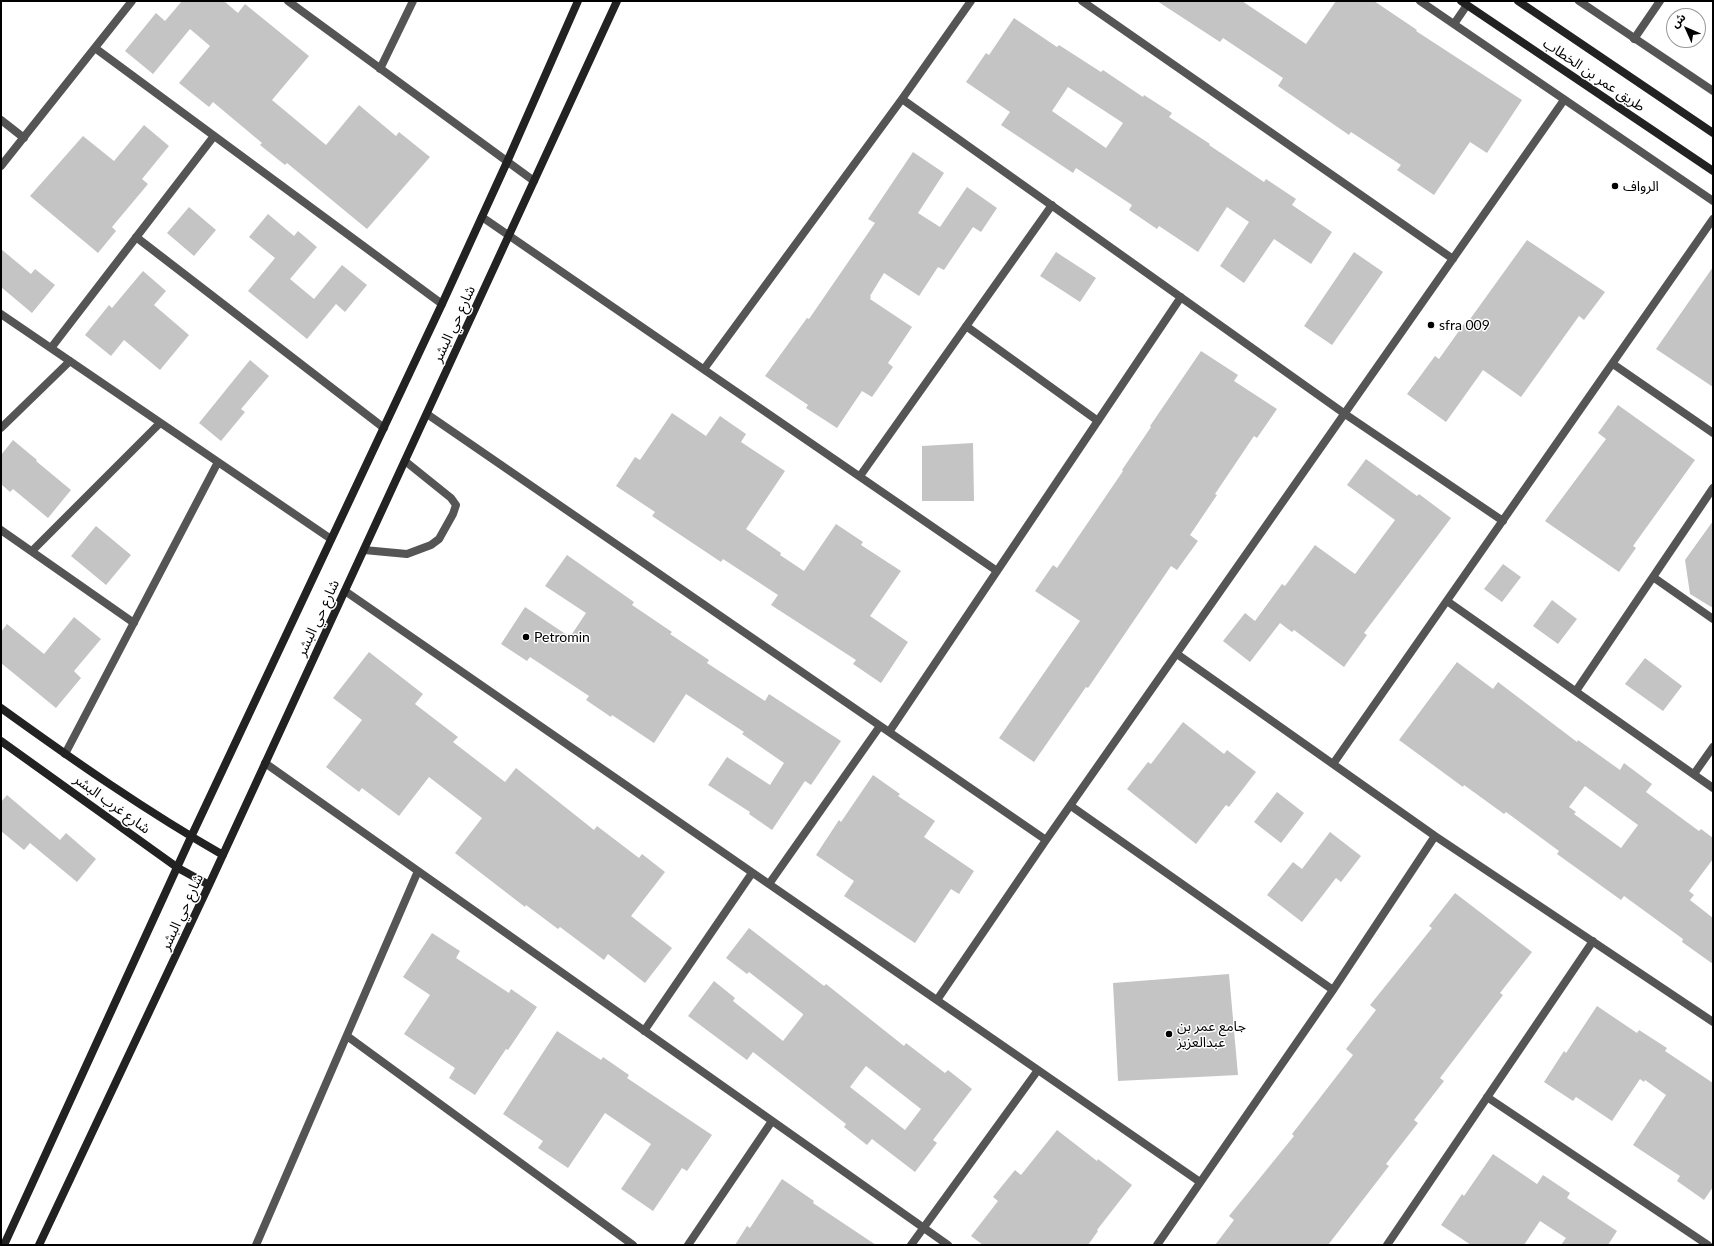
<!DOCTYPE html>
<meta charset="utf-8">
<style>
body{margin:0}
#map{position:relative;width:1714px;height:1246px;overflow:hidden;background:#fff;font-family:Lato,"Noto Sans Arabic",sans-serif}
canvas{display:block}
.frame{position:absolute;inset:0;border:2px solid #000;pointer-events:none}
.north{position:absolute;left:1666px;top:8px;width:40px;height:40px;box-sizing:border-box;background:#fff;border:1px solid #999;border-radius:50%;rotate:315deg;font-size:11px;font-weight:700;line-height:16px;text-align:center;color:#000}
.north::after{content:'';display:block;margin:auto;width:14px;height:18px;background:#000;clip-path:polygon(50% 0,100% 100%,50% 72%,0 100%)}
</style>
<div id="map">
<canvas width="1714" height="1246"></canvas>
<div class="frame"></div>
<div class="north">ش</div>
</div>
<script>
const ctx = document.querySelector('canvas').getContext('2d');
ctx.lineJoin = 'round';
function paint(path, color) { ctx.fillStyle = color; ctx.fill(path, 'evenodd'); }
function stroke(path, color, width, dash) { ctx.strokeStyle = color; ctx.lineWidth = width; ctx.lineCap = dash ? 'butt' : 'round'; ctx.setLineDash(dash || []); ctx.stroke(path); }
function drawText(font, color, halo, rows, align = 'center') {
  ctx.font = font + ' Lato,"Noto Sans Arabic",sans-serif'; ctx.lineWidth = 3; ctx.setLineDash([]); ctx.textBaseline = 'middle'; ctx.strokeStyle = halo; ctx.fillStyle = color; for (const [text, x, y, turn = 0] of rows) {
    ctx.save(); ctx.translate(x, y); ctx.rotate((+turn || 0) * Math.PI / 180); ctx.textAlign = isNaN(turn) ? turn : align; if (halo) ctx.strokeText(text, 0, 0); ctx.fillText(text, 0, 0); ctx.restore();
  }
}
paint(new Path2D(`
 M182,1h42l14,12 7,-9 64,52 -37,44 54,45 33,-40 37,31 3,-4 31,25 -63,72 -80,-66 -2,2 -25,-20 2,-2 -49,-41 -4,5 -30,-24 31,-37 -20,-17 -37,45 -28,-23 31,-38 9,8z
 M1157,1h85l64,43 30,-43h38l43,29 -1,1 106,69 -35,53 -17,-11 -36,53 -37,-25 4,-5 -50,-33 -2,3 -71,-49 5,-8 -60,-40 -3,4z
 M1014,18l43,29 2,-2 42,27 2,-2 40,27 1,-2 28,18 -3,4 41,27 -1,1 55,37 2,-3 30,20 -4,6 40,27 -21,32 -37,-25 -30,44 -24,-17 29,-44 -22,-15 -29,45 -39,-26 -2,3 -28,-19 3,-5 -56,-37 -3,5 -72,-48 9,-13 -44,-30 20,-29 3,2zM1068,87l55,36 -17,25 -54,-37z
 M144,125l25,21 -27,33 6,5 -36,43 4,4 -18,22 -68,-57 53,-60 31,25z
 M913,152l31,21 -26,40 22,14 27,-40 30,21 -16,24 -8,-5 -29,43 -6,-3 -19,29 -35,-23 -14,23 1,1 -1,2 42,28 -24,36 5,4 -21,30 -10,-6 -25,37 -31,-20 2,-3 -43,-29 42,-58 2,1 66,-96 -7,-4z
 M189,207l27,23 -22,26 -27,-23z
 M268,214l26,22 4,-5 19,16 -27,32 24,20 28,-34 25,20 -22,27 -9,-8 -29,35 -59,-48 27,-33 -26,-21z
 M1527,240l78,52 -21,28 -5,-4 -58,81 -38,-27 -37,52 -39,-28 28,-38 4,3 27,-38 2,1z
 M1,249l30,25 4,-5 20,16 -23,28 -31,-26z
 M1056,252l40,26 -16,24 -40,-26z
 M1354,252l29,20 -51,73 -28,-19z
 M1713,267v120l-57,-38z
 M143,271l23,20 -12,14 35,30 -29,35 -36,-30 -13,16 -26,-21 24,-30 3,3z
 M1201,351l37,24 -4,6 43,28 -20,29 -3,-2 -39,58 2,1 -27,40 8,6 -21,29 -6,-4 -83,122 -2,-1 -52,75 -35,-24 81,-117 -45,-30 18,-26 4,3 66,-97 -1,-1 29,-43 -1,-1z
 M250,360l19,16 -28,33 4,3 -24,29 -22,-18z
 M1618,405l77,55 -62,86 3,2 -17,24 -74,-51 61,-82 -8,-6z
 M672,413l34,23 14,-20 26,18 -5,8 44,29 -39,58 35,24 -1,2 24,16 32,-47 27,18 -2,3 40,26 -31,45 38,26 -27,41 -28,-19 3,-4 -85,-55 7,-10 -55,-36 -2,3 -69,-46 3,-4 -39,-26 19,-29 5,3z
 M13,440l24,20 -1,1 35,29 -23,28 -35,-29 -3,3 -9,-8v-29z
 M973,443l1,58h-52v-55z
 M1366,459l51,37 2,-2 32,24 -87,115 3,2 -23,32 -50,-37 -2,2 -12,-9 -30,39 -27,-21 22,-28 10,8 27,-37 3,2 30,-41 40,29 40,-54 -48,-35z
 M1713,521v87l-23,-14 -5,-34z
 M96,526l35,29 -25,30 -35,-29z
 M567,555l67,47 -2,3 40,27 -2,2 39,26 -2,3 58,38 4,-7 72,47 -30,44 -6,-4 -33,49 -23,-16 1,-2 -42,-27 19,-28 43,28 14,-22 -42,-29 2,-2 -58,-38 -32,49 -42,-28 -1,2 -25,-17 3,-4 -59,-39 -3,4 -26,-17 24,-37 45,30 16,-24 -41,-27z
 M1503,564l18,13 -19,25 -18,-13z
 M1552,600l25,19 -19,25 -25,-18z
 M74,617l27,22 -27,32 7,7 -25,30 -55,-45v-31l6,-8 37,30z
 M369,652l54,42 -8,10 43,33 -5,5 52,40 11,-14 78,62 3,-4 42,32 3,-4 23,18 -34,44 41,32 -27,35 -37,-29 -4,6 -44,-33 -2,2 -32,-24 -1,2 -70,-54 27,-35 -53,-41 -30,39 -37,-28 -3,4 -33,-25 36,-47 -29,-22z
 M1645,658l37,28 -19,25 -38,-27z
 M1457,662l36,27 5,-7 79,60 1,-2 42,30 4,-7 28,21 -6,8 53,39 2,-2 12,9v21l-24,32 5,4 -4,5 23,18v46l-31,-22 1,-3 -59,-43 -3,4 -64,-46 2,-3 -53,-39 -2,2 -40,-29 -1,2 -64,-47zM1585,786l53,39 -17,23 -47,-34 2,-2 -7,-5z
 M1183,722l41,32 3,-4 29,22 -27,35 -3,-2 -30,39 -69,-55 21,-27 3,2z
 M873,775l27,19 -2,2 37,25 -11,16 50,34 -15,23 -8,-5 -36,54 -71,-47 10,-15 -38,-26 23,-35 2,2z
 M1277,792l27,21 -23,30 -27,-21z
 M7,795l53,45 6,-7 30,26 -19,23 -47,-39 -6,7 -23,-19v-29z
 M1330,832l31,24 -20,26 -5,-4 -34,44 -35,-27 26,-33 9,7z
 M1455,893l77,59 -32,41 3,2 -63,83 4,3 -30,39 4,3 -32,41 3,2 -61,79h-113l19,-25 -5,-4 65,-80 -2,-2 61,-79 -7,-6 30,-39 -6,-5 62,-77 -3,-2z
 M749,928l75,58 2,-2 78,62 2,-3 39,30 3,-3 24,19 -39,51 4,3 -22,29 -43,-33 -5,6 -23,-18 2,-3 -93,-72 -6,8 -59,-44 26,-35 21,17 -2,3 50,40 20,-26v-1l-54,-42 -2,2 -21,-16zM866,1066l55,43 -16,21 -55,-43z
 M432,933l28,18 -4,7 53,35 2,-4 26,18 -29,43 -2,-1 -31,46 -26,-17 6,-10 -51,-34 26,-39 -27,-18z
 M1229,974l9,101 -120,6 -5,-98z
 M1597,1006l40,27 2,-3 28,18 -2,3 48,32v104l-9,13 -27,-19 3,-5 -47,-31 33,-50 -21,-15 -1,2 -4,-3 -28,42 -36,-24 -3,4 -29,-19 20,-31 2,2z
 M557,1031l44,29 2,-3 26,18 -2,3 85,57 -25,36 -5,-3 -29,43 -32,-22 30,-45 -46,-31 -37,55 -30,-20 5,-7 -40,-27z
 M1057,1130l40,31 1,-2 34,26 -35,45 1,1 -10,14h-105l-12,-9 27,-35 -5,-4 22,-27 6,5z
 M1493,1154l44,30 6,-9 27,18 -3,5 50,33 -9,14h-47l5,-7 -26,-17 -16,24h-53l-30,-20 21,-31 2,2z
 M782,1179l32,22 -1,2 63,42h-141l12,-19 3,2z`), '#c4c4c4');
stroke(new Path2D(`
 M1420,1l293,200
 M1579,1l134,90
 M1454,24l13,-19
 M364,550l43,4 24,-9 8,-6 14,-25 3,-9 -5,-7 -46,-37`), '#555', 8);
stroke(new Path2D(`
 M288,1l246,180
 M1082,1l371,258
 M1634,39l26,-38
 M95,48l347,256
 M380,69l33,-68
 M902,99l443,315 158,107
 M1,120l23,18
 M1,166l131,-165
 M482,217l515,354
 M136,237l248,191
 M1,314l330,225
 M966,326l132,95
 M51,348l163,-212
 M1613,364l100,69
 M704,369l198,-270 69,-98
 M427,414l619,426
 M1,428l69,-67
 M860,476l192,-271
 M1,530l133,93
 M32,551l128,-128
 M1653,577l60,42
 M345,591l855,591
 M1447,601l266,187
 M1177,654l258,182 278,186
 M1576,691l137,-203
 M889,732l292,-435
 M65,754l153,-292
 M265,763l683,482
 M1333,764l380,-545
 M1694,774l19,-27
 M1071,806l262,184
 M769,884l111,-158
 M937,1000l109,-160 518,-740
 M644,1031l108,-158
 M347,1036l286,209
 M1487,1097l221,148
 M256,1245l162,-374
 M688,1245l84,-124
 M911,1245l127,-175
 M1157,1245l176,-255 102,-154
 M1387,1245l206,-304`), '#555', 8);
stroke(new Path2D(`
 M1461,1l252,170
 M1518,1l195,132
 M1,708c72,52 145,103 222,147
 M1,741l177,127 31,17
 M4,1245l187,-408 251,-533 65,-142 71,-161
 M39,1245l170,-360 408,-884`), '#222', 8);
for (const [x, y, r, color] of [
 [1615,186,4,"#000"],
 [1431,325,4,"#000"],
 [526,637,4,"#000"],
 [1169,1034,4,"#000"]
]) { const dot = new Path2D(); dot.arc(x, y, r, 0, 2 * Math.PI); ctx.fillStyle = color; ctx.fill(dot); stroke(dot, '#fff', 1.5); }
drawText('14px', '#000', '#fff', [
 ["طريق عمر بن الخطاب",1594,75,34],
 ["شارع حي البشر",454,324,-65],
 ["شارع حي البشر",318,618,-65],
 ["شارع غرب البشر",112,804,36],
 ["شارع حي البشر",182,912,-65]
]);
drawText('14px', '#000', '#fff', [
 ["الرواف",1623,186],
 ["sfra 009",1439,325],
 ["Petromin",534,637],
 ["جامع عمر بن",1177,1026],
 ["عبدالعزيز",1177,1042]
], 'left');
</script>
